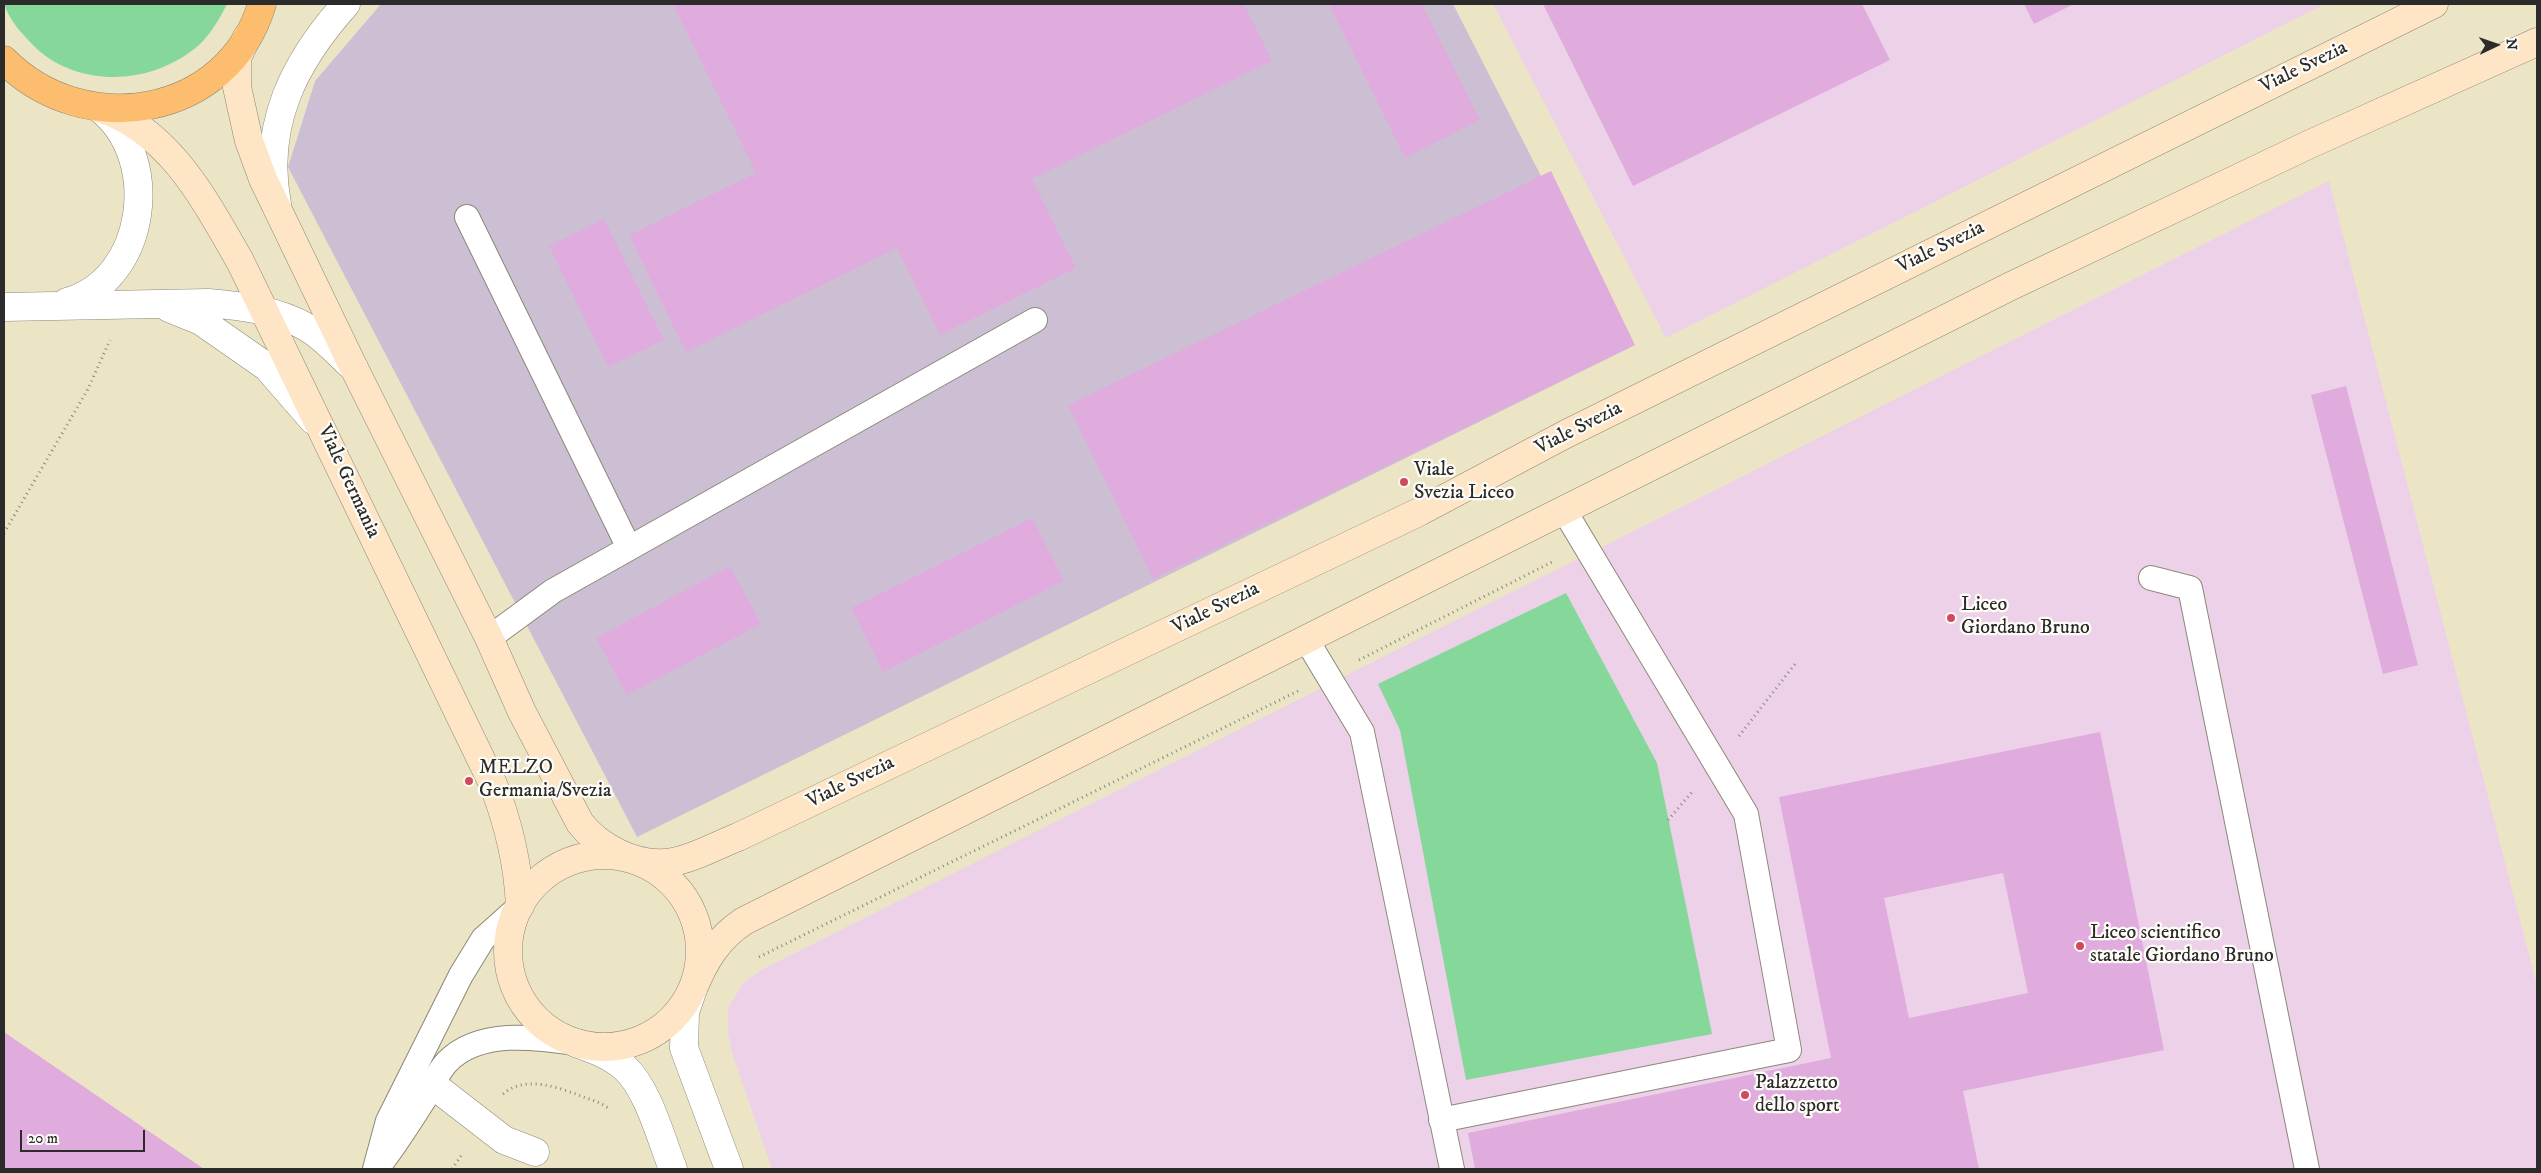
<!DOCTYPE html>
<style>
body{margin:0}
#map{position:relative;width:2541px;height:1173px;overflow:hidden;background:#ece5c5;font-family:"IM FELL DW Pica",serif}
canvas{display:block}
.frame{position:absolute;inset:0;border:5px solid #2b2b2b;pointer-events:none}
.north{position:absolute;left:2471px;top:20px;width:50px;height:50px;-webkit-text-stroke:4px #fdfcf7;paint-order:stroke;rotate:87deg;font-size:14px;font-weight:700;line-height:20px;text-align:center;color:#2b2b2b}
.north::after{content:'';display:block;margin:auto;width:18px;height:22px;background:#2b2b2b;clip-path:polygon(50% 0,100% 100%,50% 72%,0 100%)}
.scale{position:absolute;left:20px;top:1130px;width:125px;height:22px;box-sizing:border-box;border:2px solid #2b2b2b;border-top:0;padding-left:6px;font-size:15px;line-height:18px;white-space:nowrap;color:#2b2b2b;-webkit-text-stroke:4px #fdfcf7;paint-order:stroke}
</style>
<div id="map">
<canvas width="2541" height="1173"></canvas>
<div class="frame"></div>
<div class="north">N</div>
<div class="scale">20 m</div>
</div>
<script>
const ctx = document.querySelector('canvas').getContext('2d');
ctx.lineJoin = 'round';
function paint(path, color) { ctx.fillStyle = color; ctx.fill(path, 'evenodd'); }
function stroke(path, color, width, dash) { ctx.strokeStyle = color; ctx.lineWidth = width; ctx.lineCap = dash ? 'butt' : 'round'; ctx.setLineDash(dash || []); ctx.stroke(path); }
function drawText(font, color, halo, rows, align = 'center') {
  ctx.font = font + ' "IM FELL DW Pica",serif'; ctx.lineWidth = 4.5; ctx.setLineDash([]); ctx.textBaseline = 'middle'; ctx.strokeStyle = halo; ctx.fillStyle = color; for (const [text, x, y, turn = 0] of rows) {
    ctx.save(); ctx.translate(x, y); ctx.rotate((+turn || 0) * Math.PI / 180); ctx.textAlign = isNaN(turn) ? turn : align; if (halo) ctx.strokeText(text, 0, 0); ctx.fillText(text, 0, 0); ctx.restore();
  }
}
paint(new Path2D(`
 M1493,4h832l-659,334z
 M2329,181l208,805v183h-1765l-40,-116 -4,-19v-26l16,-26 19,-13z`), '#edd1e9');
paint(new Path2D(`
 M381,4h1072l176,344 -992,489 -349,-670 27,-86z`), '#ccbfd4');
paint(new Path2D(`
 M4,4h223c-7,14 -15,28 -27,40 -44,40 -117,46 -163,5 -13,-13 -27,-27 -33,-45z
 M1566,593l91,170 55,271 -246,46 -66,-350 -22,-46z`), '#85d89a');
paint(new Path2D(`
 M673,4h571l28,57 -240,118 44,89 -136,67 -43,-87 -211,104 -57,-117 127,-62z
 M1329,4h93l58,116 -75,38z
 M1543,4h319l28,56 -257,126z
 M2024,4h50l-40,20z
 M1551,171l84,174 -482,234 -85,-174z
 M604,219l60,121 -56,27 -59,-121z
 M2346,386l72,279 -35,9 -72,-279z
 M1032,518l32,63 -181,91 -32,-64z
 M730,566l31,58 -134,71 -31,-57z
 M2100,732l64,318 -201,41 16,78h-504l-7,-36 363,-75 -52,-261zM2003,873l25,120 -119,25 -25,-120z
 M4,1032l200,137h-200z`), '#e0acdd');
const lane = new Path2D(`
 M467,217l162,331
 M2151,578l39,10 117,581
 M489,638l64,-47 482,-271
 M1306,639l56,93 90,437
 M1441,1120l348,-70 -43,-236 -182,-304
 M382,1162c16,-21 29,-42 43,-64 7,-11 13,-27 22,-36 32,-33 88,-25 129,-19
 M375,1169l13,-48 73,-146 22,-36 37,-33`);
const street = new Path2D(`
 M277,204c-15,-79 17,-142 69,-200
 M67,302c80,-22 96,-145 32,-194
 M4,307l204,-4c33,3 70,7 100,25 17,10 31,27 46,40
 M169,308l32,13 66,46 46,53
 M693,989l-8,23 -1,36 45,121
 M576,1043c17,6 34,12 48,24 24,21 37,72 49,102
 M433,1085l71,55 31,12`);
const secondary = new Path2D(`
 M247,37l-10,21v29l12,54 14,38 91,189 135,270 33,74 58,111c19,24 53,42 85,40 24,-2 50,-17 73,-26l681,-325 147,-78 868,-430
 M99,108c70,21 107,94 141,153l253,523c15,38 25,80 27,122
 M508 951a96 96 0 1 1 192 0a96 96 0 1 1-192 0Z
 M693,989c12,-29 25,-51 51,-68l1267,-635 297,-141 229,-103`);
const primary = new Path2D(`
 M4,60c80,81 224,58 258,-56`);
stroke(lane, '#8c8878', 26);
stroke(street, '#8c8878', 29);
stroke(secondary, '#8c8878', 29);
stroke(primary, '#8c8878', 29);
stroke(new Path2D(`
 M4,533l84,-144 22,-49
 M1359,660l195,-99
 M1739,736l56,-72
 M1668,820l25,-29
 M759,957l539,-266
 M503,1094c22,-19 54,-7 78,2 10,4 20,6 28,13
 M452,1169l11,-16`), '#8c8878', 3, [1, 4]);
stroke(lane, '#fff', 24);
stroke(street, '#fff', 28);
stroke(secondary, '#fee5c5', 28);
stroke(primary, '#fcbd6f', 28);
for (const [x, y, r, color] of [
 [1404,482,5,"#d1495b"],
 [1951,618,5,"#d1495b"],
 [469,781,5,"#d1495b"],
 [2080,946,5,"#d1495b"],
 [1745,1095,5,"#d1495b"]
]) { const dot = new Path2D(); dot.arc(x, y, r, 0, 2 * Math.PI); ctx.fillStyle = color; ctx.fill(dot); stroke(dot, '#fdfcf7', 2); }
drawText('20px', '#2b2b2b', '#fdfcf7', [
 ["Viale Svezia",2304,68,-26],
 ["Viale Svezia",1941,248,-26],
 ["Viale Svezia",1579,429,-27],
 ["Viale Germania",348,482,65],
 ["Viale Svezia",1216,609,-26],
 ["Viale Svezia",851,783,-26]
]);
drawText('20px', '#2b2b2b', '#fdfcf7', [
 ["Viale",1414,471],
 ["Svezia Liceo",1414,494],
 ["Liceo",1961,606],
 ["Giordano Bruno",1961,629],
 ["MELZO",479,769],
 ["Germania/Svezia",479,792],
 ["Liceo scientifico",2090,934],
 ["statale Giordano Bruno",2090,957],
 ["Palazzetto",1755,1084],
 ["dello sport",1755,1107]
], 'left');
</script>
